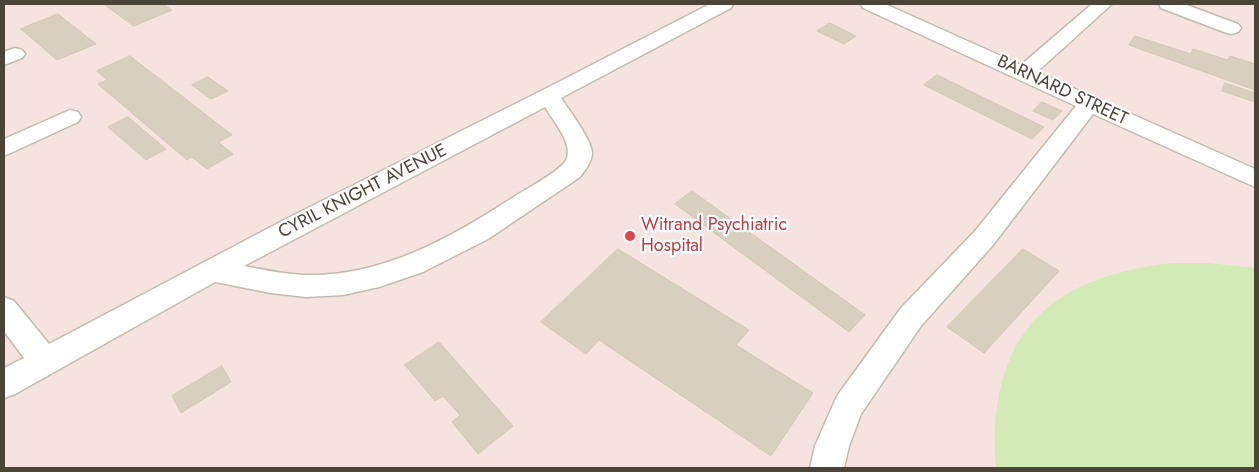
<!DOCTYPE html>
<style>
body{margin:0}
#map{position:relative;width:1259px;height:472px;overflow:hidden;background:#f6f3ec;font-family:Jost,sans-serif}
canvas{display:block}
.frame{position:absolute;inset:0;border:5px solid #4b4439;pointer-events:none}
</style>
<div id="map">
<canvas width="1259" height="472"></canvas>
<div class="frame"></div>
</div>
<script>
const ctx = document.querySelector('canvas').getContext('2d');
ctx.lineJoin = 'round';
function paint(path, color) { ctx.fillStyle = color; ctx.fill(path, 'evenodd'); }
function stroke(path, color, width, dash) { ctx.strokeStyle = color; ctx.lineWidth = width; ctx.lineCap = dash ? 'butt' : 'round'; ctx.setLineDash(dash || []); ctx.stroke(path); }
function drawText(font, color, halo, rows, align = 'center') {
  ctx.font = font + ' Jost,sans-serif'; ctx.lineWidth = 4.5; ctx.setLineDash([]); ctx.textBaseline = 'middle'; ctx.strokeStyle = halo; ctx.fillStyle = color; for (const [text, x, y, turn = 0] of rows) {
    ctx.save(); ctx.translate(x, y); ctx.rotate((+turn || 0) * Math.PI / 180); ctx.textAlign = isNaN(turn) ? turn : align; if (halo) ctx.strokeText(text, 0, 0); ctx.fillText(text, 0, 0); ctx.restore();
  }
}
paint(new Path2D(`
 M4,4h1251v464h-1251z`), '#f6e3e0');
paint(new Path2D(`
 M1172,263h36l47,5v200h-259c-1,-12 -2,-25 -1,-38 6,-113 72,-155 177,-167z`), '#d2eab5');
const building = new Path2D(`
 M104,4h59l9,6 -38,16z
 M58,14l38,30 -39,16 -36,-31z
 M830,23l26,13 -12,8 -27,-13z
 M1135,36l56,18 2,-5 35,11 2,-4 25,8v26l-126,-45z
 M130,56l102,79 -14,7 15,12 -26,15 -15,-12 -5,3 -89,-76 9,-4 -10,-9z
 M937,75l107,52 -12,12 -108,-54z
 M208,77l20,14 -17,8 -19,-14z
 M1225,83l30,10v9l-33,-11z
 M1042,102l20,9 -9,9 -20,-9z
 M128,117l38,32 -20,11 -38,-33z
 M692,191l173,124 -16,17 -174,-128z
 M618,249l131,81 -13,15 77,48 -42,63 -172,-116 -13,14 -45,-32z
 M1023,249l36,22 -75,82 -37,-26z
 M439,342l74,84 -35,28 -26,-32 8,-7 -17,-19 -8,5 -30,-36z
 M222,366l9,16 -50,31 -9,-17z`);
paint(building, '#d8cfc1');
stroke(building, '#d3c7b4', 1);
const minor = new Path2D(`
 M710,4h23l-2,4 -170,90c8,12 31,42 31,55 0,9 -7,17 -12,24l-92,62 -65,33 -44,15 -36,8 -37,2 -35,-4 -56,-11 -200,112 -11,4v-30l20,-10 -20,-27v-34l10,4 35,43 235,-124 257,-129zM545,107c8,14 31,39 20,55 -10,12 -39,27 -53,36 -63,41 -131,79 -208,77 -20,-1 -40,-5 -60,-9z
 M861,4h24l136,61 71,-61h20l-75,68 218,97v18l-162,-73 -100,131 -72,81 -60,88 -12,32 -5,22h-34l5,-22 22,-50 64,-88 74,-77 101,-125 -213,-98z
 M1159,4h25l54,20 3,4 -3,4 -7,2 -7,-2 -63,-24z
 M15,48l7,2 3,4 -3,4 -18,7v-13z
 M70,110l8,2 3,5 -3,5 -74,34v-17z`);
stroke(minor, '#c2bbae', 3);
paint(minor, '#fff');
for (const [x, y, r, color] of [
 [630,236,6,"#e0444e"]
]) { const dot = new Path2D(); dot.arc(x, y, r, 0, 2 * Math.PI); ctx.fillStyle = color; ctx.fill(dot); stroke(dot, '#fff', 2); }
drawText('18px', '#4b4439', '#fff', [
 ["BARNARD STREET",1062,91,25],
 ["CYRIL KNIGHT AVENUE",363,192,-27]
]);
drawText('18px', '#be3a42', '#fff', [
 ["Witrand Psychiatric",641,226],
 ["Hospital",641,247]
], 'left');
</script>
